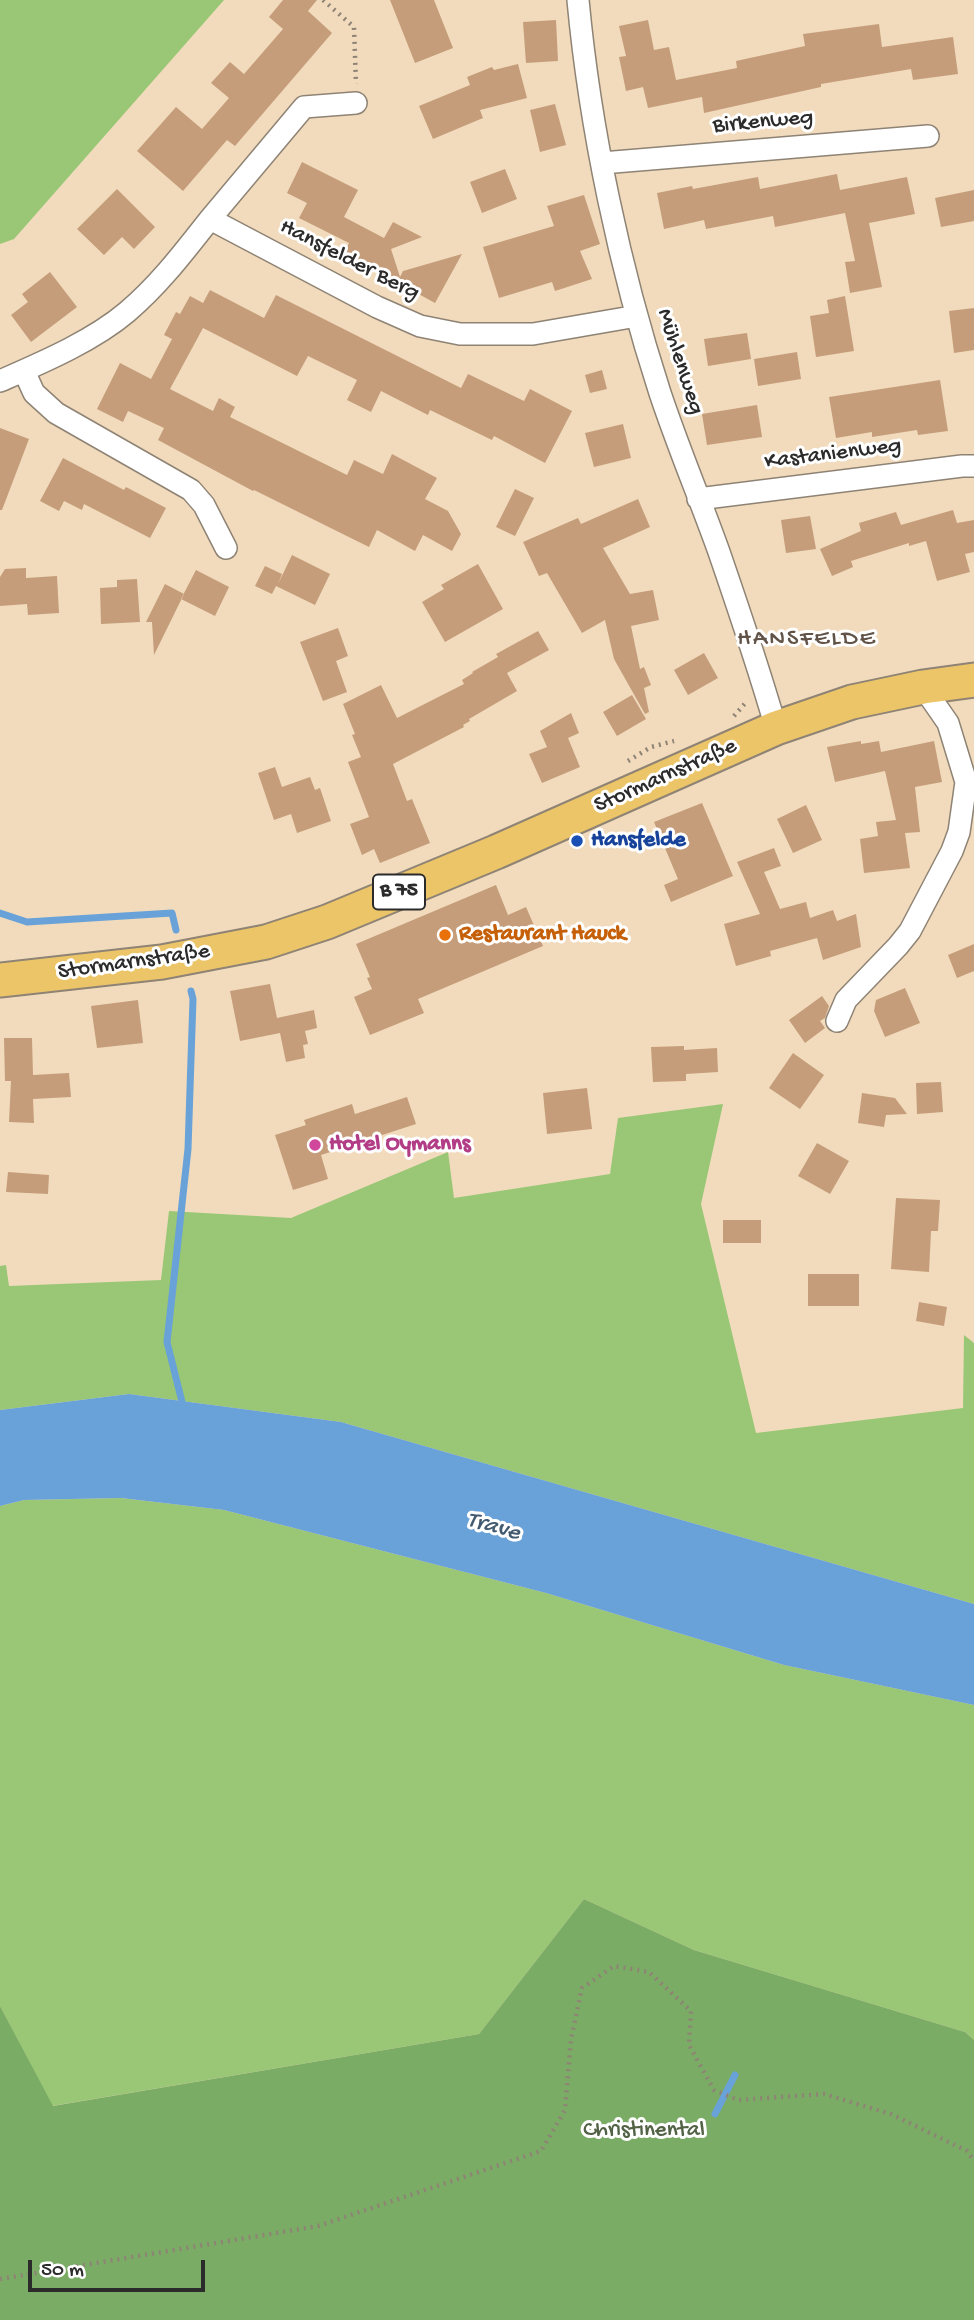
<!DOCTYPE html>
<meta charset="utf-8">
<style>
body{margin:0}
#map{position:relative;width:974px;height:2320px;overflow:hidden;background:#f1dbbc;font-family:"Gochi Hand",sans-serif}
canvas{display:block}
.scale{position:absolute;left:28px;top:2260px;width:177px;height:32px;box-sizing:border-box;border:4px solid #2b2b2b;border-top:0;padding-left:9px;font-size:21px;line-height:24px;white-space:nowrap;color:#2b2b2b;-webkit-text-stroke:5px #fff;paint-order:stroke}
</style>
<div id="map">
<canvas width="974" height="2320"></canvas>
<div class="scale">50 m</div>
</div>
<script>
const ctx = document.querySelector('canvas').getContext('2d');
ctx.lineJoin = 'round';
function paint(path, color) { ctx.fillStyle = color; ctx.fill(path, 'evenodd'); }
function stroke(path, color, width, dash) { ctx.strokeStyle = color; ctx.lineWidth = width; ctx.lineCap = dash ? 'butt' : 'round'; ctx.setLineDash(dash || []); ctx.stroke(path); }
function drawText(font, color, halo, rows, align = 'center') {
  ctx.font = font + ' "Gochi Hand",sans-serif'; ctx.lineWidth = 6; ctx.setLineDash([]); ctx.textBaseline = 'middle'; ctx.strokeStyle = halo; ctx.fillStyle = color; for (const [text, x, y, turn = 0] of rows) {
    ctx.save(); ctx.translate(x, y); ctx.rotate((+turn || 0) * Math.PI / 180); ctx.textAlign = isNaN(turn) ? turn : align; if (halo) ctx.strokeText(text, 0, 0); ctx.fillText(text, 0, 0); ctx.restore();
  }
}
paint(new Path2D(`
 M0,0h224l-210,239 -14,5z
 M723,1104l-22,100 55,229 207,-25 1,-73 10,8v261l-633,-182 -212,-28 -129,16v-144l6,-1 3,21 152,-6 8,-69 122,7 157,-66 6,46 156,-24 8,-56z
 M121,1498l103,12 322,83 238,72 190,40v335l-9,-8 -271,-82 -110,-51 -105,135 -427,72 -52,-100v-500l24,-6z`), '#99c775');
paint(new Path2D(`
 M584,1899l110,51 271,82 9,8v280h-974v-314l53,100 426,-72z`), '#7aac66');
paint(new Path2D(`
 M129,1394l212,28 633,182v101l-190,-40 -238,-72 -322,-83 -103,-12 -97,2 -24,6v-96z`), '#68a2d8');
stroke(new Path2D(`
 M0,913l27,9 145,-9 4,17
 M184,1410l-17,-68 21,-193 5,-150 -2,-8
 M715,2114l20,-39`), '#68a2d8', 7);
paint(new Path2D(`
 M283,0h34l-9,11 24,22 -97,113 -8,-6 -44,51 -46,-40 39,-44 26,22 27,-31 -18,-15 19,-21 14,12 39,-45 -14,-12z
 M390,0h44l19,48 -38,15z
 M556,20l2,41 -32,2 -3,-41z
 M648,20l6,30 15,-3 7,33 61,-12 -1,-7 69,-15 -2,-12 76,-10 3,23 71,-10 5,37 -45,6 -2,-11 -90,15v3l-117,26 -2,-16 -54,11 -5,-21 -17,4 -7,-34 7,-1 -7,-30z
 M518,64l9,34 -47,12 3,8 -50,21 -14,-33 51,-21 -3,-8 25,-10 2,3z
 M555,104l11,41 -26,7 -10,-42z
 M302,162l56,28 -14,27 40,21 9,-16 29,15 -31,12 9,28 3,-6 59,-17 -27,49 -91,-50 5,-10 -50,-25 8,-15 -20,-10z
 M505,169l12,30 -35,14 -12,-31z
 M837,174l3,16 67,-13 8,37 -46,9 13,64 -32,6 -5,-31 10,-1 -10,-48 -70,14 -2,-11 -67,13 -2,-9 -40,9 -7,-36 35,-7 1,3 65,-12 2,12z
 M117,189l38,38 -21,22 -12,-12 -18,18 -27,-26z
 M974,190v31l-33,6 -6,-29z
 M584,195l16,49 -20,7 12,28 -37,12 -3,-9 -53,16 -16,-51 71,-21 -7,-20z
 M50,272l27,35 -46,35 -20,-27 17,-13 -6,-8z
 M210,290l54,28 12,-23 185,93 7,-14 56,27 6,-12 42,22 -27,52 -51,-27 -2,4 -62,-30 -2,5 -47,-24 -10,21 -24,-12 10,-20 -49,-24 -11,20 -94,-48 -33,61 43,22 6,-13 16,9 -5,10 117,58 7,-15 29,14 9,-20 45,24 -12,21 23,12 13,23 -9,17 -29,-16 -8,16 -38,-21 -8,17 -115,-57 -1,1 -95,-51 6,-12 -36,-17 -5,11 -26,-13 23,-46 31,16 21,-40 -8,-4 12,-23 4,2 10,-18 13,7z
 M845,296l9,55 -38,6 -6,-41 19,-3 -2,-13z
 M974,308v42l-20,3 -5,-42z
 M747,333l4,26 -43,7 -4,-27z
 M797,352l4,27 -43,7 -4,-27z
 M602,370l5,19 -17,4 -5,-18z
 M940,380l8,51 -30,4 -1,-5 -45,7v-5l-36,6 -7,-41z
 M757,405l5,32 -55,8 -5,-31z
 M623,424l8,34 -37,9 -9,-34z
 M0,428l29,11 -27,71h-2z
 M63,458l61,32 2,-3 40,21 -16,30 -66,-34 -2,6 -18,-9 -5,10 -19,-10z
 M515,489l19,9 -19,38 -19,-9z
 M638,499l12,28 -47,21 27,46 23,-4 6,30 -28,6 9,43 4,-2 7,18 -7,3 5,24 -4,2 -31,-55 -9,-39 -23,13 -35,-60 -8,3 -16,-34 55,-24 3,6z
 M953,510l4,13 17,-3v32l-9,2 5,18 -33,9 -11,-40 -17,5v-3l-58,18 2,6 -21,9 -12,-27 41,-18 -2,-8 37,-11 5,13z
 M810,516l6,33 -30,4 -5,-33z
 M292,555l38,19 -15,31 -39,-19 -4,8 -17,-8 10,-20 17,8 -4,10z
 M478,564l25,45 -58,33 -23,-40 22,-13 -3,-4z
 M26,568v10l31,-2 2,37 -31,2 -1,-11 -27,2v-29l5,-8z
 M196,570l33,17 -14,29 -34,-17z
 M137,579l3,43 -39,2 -1,-36 17,-1v-7z
 M165,584l19,10 -30,61 -2,-33h-6z
 M338,628l10,28 -12,5 11,31 -24,9 -23,-59z
 M538,631l11,19 -42,23 10,18 -48,28 1,2 -7,4 1,2 -71,37 14,37 5,-2 18,44 -50,20 -6,-14 -12,6 -12,-31 19,-7 -21,-55 13,-5 -9,-22 3,-1 -12,-30 38,-19 16,33 67,-34 -2,-4 11,-7 -1,-1 26,-15 -2,-3z
 M704,653l14,25 -30,17 -14,-25z
 M632,695l14,24 -29,17 -14,-24z
 M571,713l8,20 -11,5 12,29 -38,16 -13,-29 18,-7 -7,-16z
 M861,741v3l18,-3 2,11 53,-11 8,41 -27,5 5,45 -15,1 5,35 -46,5 -4,-34 18,-3 -2,-14 20,-2 -11,-49 -50,11 -8,-35z
 M275,767l7,20 28,-10 5,13 5,-2 11,33 -34,12 -6,-19 -17,6 -16,-47z
 M702,803l31,73 -62,26 -7,-17 14,-6 -24,-57z
 M806,805l16,35 -29,13 -16,-34z
 M774,848l7,18 -17,6 16,37 26,-7 4,16 23,-8 4,11 19,-7 5,33 -38,13 -6,-22 -47,13 1,5 -35,10 -12,-42 36,-10 -23,-52z
 M496,885l12,30 18,-8 17,39 -125,53 6,14 -54,22 -16,-38 18,-8 -5,-11 3,-1 -14,-33z
 M974,944v27l-17,7 -9,-23z
 M270,984l7,34 37,-8 3,18 -12,3 3,13 -5,1 2,13 -19,4 -6,-29 -40,8 -10,-50z
 M905,988l15,35 -35,14 -11,-26 2,-11z
 M822,996l7,10 -4,12 -5,3 5,7 -20,15 -16,-23z
 M138,1000l5,43 -46,5 -6,-42z
 M4,1038h28l1,37 36,-2 2,24 -38,2 1,24 -25,-1 2,-41h-6z
 M684,1046v4l33,-2 1,24 -32,2v7l-33,1 -2,-35z
 M793,1053l31,22 -24,34 -31,-21z
 M941,1082l2,30 -26,2 -1,-31z
 M587,1088l5,41 -45,5 -4,-41z
 M862,1093l33,5 12,16 -21,1 -2,12 -26,-4z
 M407,1097l9,27 -95,31 7,24 -35,11 -18,-55 31,-10 -2,-5 48,-16 3,10z
 M817,1143l32,18 -19,33 -32,-18z
 M8,1172l41,3 -1,19 -42,-2z
 M896,1198l44,2 -2,31h-7l-2,41 -38,-3z
 M723,1220h38v23h-38z
 M808,1274h51v32h-51z
 M919,1302l28,5 -3,19 -28,-5z`), '#c59d7a');
const minor = new Path2D(`
 M578,0c12,129 42,270 82,393 18,54 40,106 59,159 20,58 40,117 57,176
 M356,103l-52,4 -94,112 167,88 43,19 40,8h73l104,-18
 M602,163l326,-27
 M24,371l10,22 22,20 135,77 13,15 22,43
 M0,381c41,-18 93,-40 127,-69 32,-27 57,-60 83,-93
 M698,499l264,-33h12
 M837,1021l9,-21 52,-54 12,-15 42,-80 7,-19 7,-50 -18,-59 -25,-36`);
const primary = new Path2D(`
 M0,980l162,-18 104,-20 61,-20 169,-70 280,-124 76,-26 71,-15 51,-7`);
stroke(minor, '#8e8374', 24);
stroke(primary, '#8e8374', 37);
stroke(new Path2D(`
 M323,0l31,27 2,57
 M734,716l13,-15
 M628,761l23,-14 23,-6
 M0,2279l318,-53 223,-75 24,-41 6,-71 11,-51 32,-22 35,6 42,39 -2,34 25,45 24,10 86,-6 67,20 76,37 7,10`), '#8e8374', 4.5, [2, 5]);
stroke(minor, '#fff', 21);
stroke(primary, '#edc569', 33);
for (const [x, y, r, color] of [
 [577,841,7,"#1a4fb4"],
 [445,935,7,"#e8710a"],
 [315,1145,7,"#d1479c"]
]) { const dot = new Path2D(); dot.arc(x, y, r, 0, 2 * Math.PI); ctx.fillStyle = color; ctx.fill(dot); stroke(dot, '#fff', 2.5); }
for (const [x, y, w] of [
 [399,892,52]
]) { const box = new Path2D(); box.roundRect(x - w / 2, y - 17.5, w, 35, 5); ctx.fillStyle = '#fff'; ctx.fill(box); stroke(box, '#2b2b2b', 2); }
drawText('bold 21px', '#2b2b2b', null, [
 ["B 75",399,892]
]);
drawText('23px', '#2b2b2b', '#fff', [
 ["Birkenweg",763,123,-5],
 ["Hansfelder Berg",349,261,27],
 ["Mühlenweg",679,362,72],
 ["Kastanienweg",833,455,-7],
 ["Stormarnstraße",666,777,-24],
 ["Stormarnstraße",134,963,-8]
]);
drawText('bold 23px', '#164399', '#fff', [
 ["Hansfelde",591,841]
], 'left');
drawText('bold 23px', '#c56008', '#fff', [
 ["Restaurant Hauck",459,935]
], 'left');
drawText('bold 23px', '#b23c85', '#fff', [
 ["Hotel Oymanns",329,1145]
], 'left');
drawText('23px', '#526245', '#fff', [
 ["Christinental",644,2131]
]);
ctx.letterSpacing = '2px';
drawText('24px', '#615347', '#fff', [
 ["HANSFELDE",807,640]
]);
ctx.letterSpacing = '0px';
drawText('italic 24px', '#435b70', '#fff', [
 ["Trave",493,1528,16]
]);
</script>
